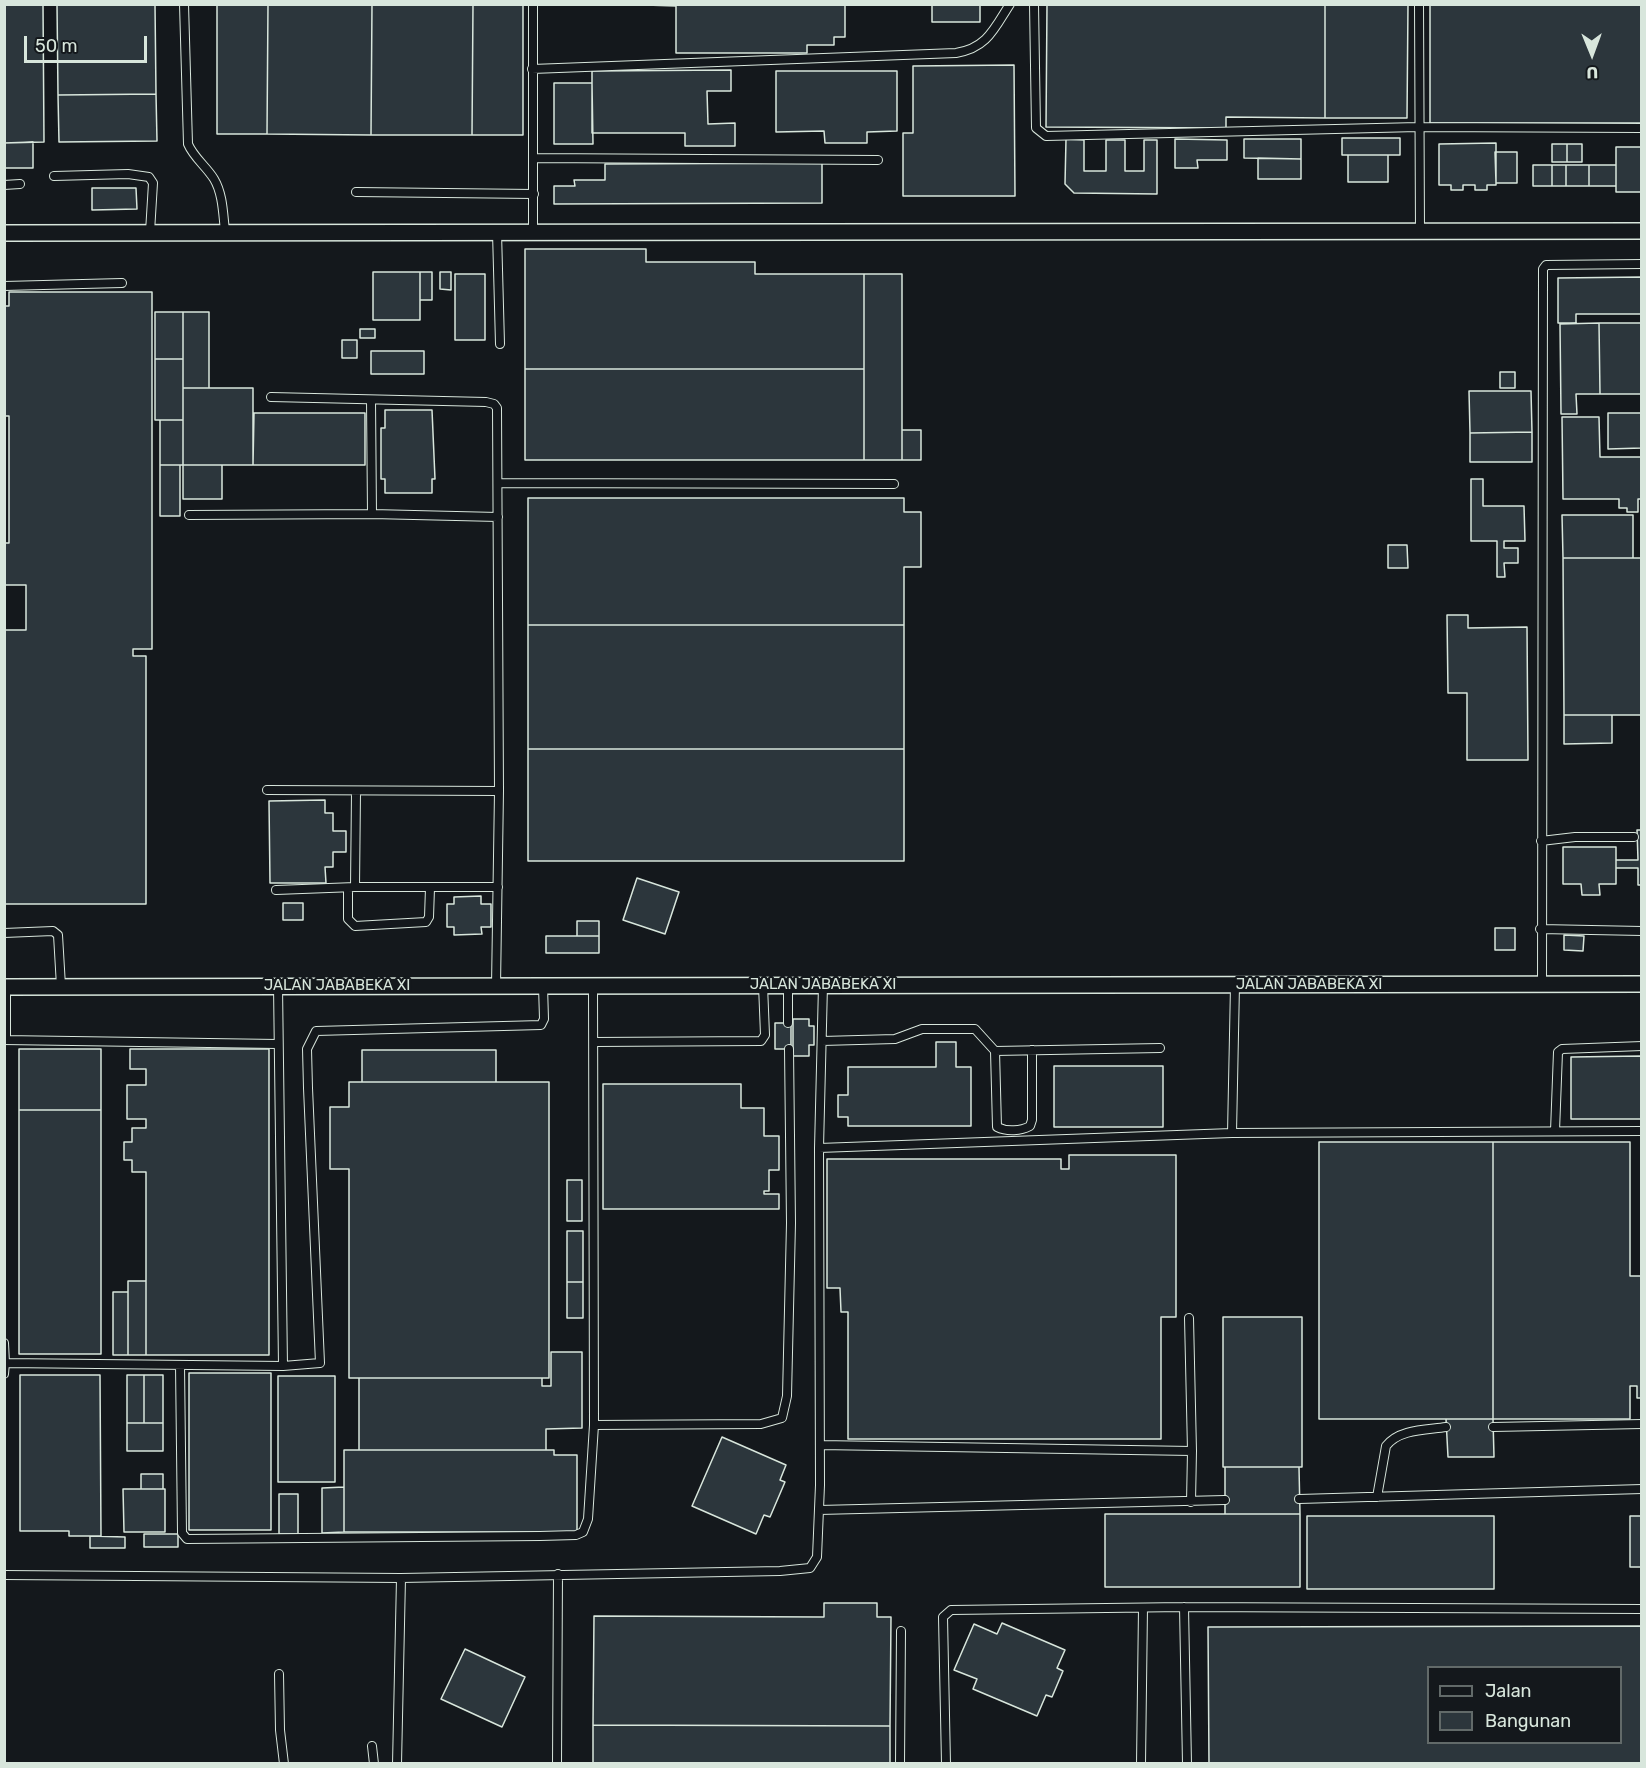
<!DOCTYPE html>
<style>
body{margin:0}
#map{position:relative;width:1646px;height:1768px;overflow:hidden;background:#14181c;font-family:Rubik,sans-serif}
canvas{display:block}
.frame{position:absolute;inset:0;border:6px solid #d8e6dc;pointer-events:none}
.legend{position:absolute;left:1427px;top:1666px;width:195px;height:78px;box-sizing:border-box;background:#14181c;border:2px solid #626a69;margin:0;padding:8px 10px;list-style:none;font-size:18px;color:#d8e6dc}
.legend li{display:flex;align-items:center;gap:12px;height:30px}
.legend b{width:30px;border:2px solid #626a69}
.north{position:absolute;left:1562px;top:24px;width:60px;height:60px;-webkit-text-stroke:4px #14181c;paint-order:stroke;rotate:179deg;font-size:16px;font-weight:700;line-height:24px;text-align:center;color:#d8e6dc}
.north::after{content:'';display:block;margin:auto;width:21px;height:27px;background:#d8e6dc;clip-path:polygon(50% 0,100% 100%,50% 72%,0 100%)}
.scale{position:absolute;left:24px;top:36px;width:123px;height:27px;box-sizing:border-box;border:3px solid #d8e6dc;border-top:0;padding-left:8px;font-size:18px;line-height:21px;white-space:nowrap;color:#d8e6dc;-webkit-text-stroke:4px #14181c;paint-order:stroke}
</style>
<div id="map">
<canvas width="1646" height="1768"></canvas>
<div class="frame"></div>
<ul class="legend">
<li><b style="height:8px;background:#14181c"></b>Jalan</li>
<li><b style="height:16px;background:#2c363c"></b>Bangunan</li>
</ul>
<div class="north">U</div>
<div class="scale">50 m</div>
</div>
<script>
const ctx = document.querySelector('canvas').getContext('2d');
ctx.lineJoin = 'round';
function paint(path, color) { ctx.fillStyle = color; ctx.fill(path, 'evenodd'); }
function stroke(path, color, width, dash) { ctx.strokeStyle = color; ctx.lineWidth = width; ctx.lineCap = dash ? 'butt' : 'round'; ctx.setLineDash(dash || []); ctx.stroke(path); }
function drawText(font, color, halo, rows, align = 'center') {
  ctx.font = font + ' Rubik,sans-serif'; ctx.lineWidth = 4.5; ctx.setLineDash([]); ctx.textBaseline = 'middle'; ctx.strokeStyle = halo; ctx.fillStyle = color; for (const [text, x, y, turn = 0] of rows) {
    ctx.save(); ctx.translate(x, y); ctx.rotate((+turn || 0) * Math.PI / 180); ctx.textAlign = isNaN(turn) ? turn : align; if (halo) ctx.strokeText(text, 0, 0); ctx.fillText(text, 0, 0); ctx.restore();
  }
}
const building = new Path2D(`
 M4,4h39l1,138 -40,1z
 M57,4h98l1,90 -98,1z
 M217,4h51l-1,130h-50z
 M268,4h104l-1,131 -104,-1z
 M372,4h101l-1,131h-101z
 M473,4h50v131h-51z
 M615,4h230v33h-11v8h-27v8h-131v-47z
 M845,4h135v18h-48v-17z
 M1047,4h278v114l-99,-1v11l-180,-1z
 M1325,4h83l-1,114h-82z
 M1430,4h212v119h-212z
 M1014,65l1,131h-112v-63h10v-67z
 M731,70v21h-24l1,33 27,-1v23h-50v-13h-93v-62z
 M776,71h121v60l-30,1v11h-42l-1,-12 -48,1z
 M554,83h38l1,61h-39z
 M156,94l1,47 -98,1 -1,-47z
 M1342,138h58v17h-58z
 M1066,139l18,1v31h22v-31h19v31h19v-31h13v54l-83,-1 -9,-9z
 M1175,139l52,1v20h-30l1,8h-23z
 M1244,139h57v20l-57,-1z
 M33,142v26h-29v-25z
 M1496,143v42h-9v5h-12v-5h-12v5h-12v-5h-12v-41z
 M1552,144h15v18h-15z
 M1567,144h15v18h-15z
 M1616,147h26v45h-26z
 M1495,152h22v31h-21z
 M1348,155h40v27h-40z
 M1258,158l43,1v20h-43z
 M822,163v40l-268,1v-18h21l-1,-6h31v-16z
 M1533,165h19v21h-19z
 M1552,165h14v21h-14z
 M1566,165h23v21h-23z
 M1589,165h27v21h-27z
 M92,188h44l1,21 -45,1z
 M525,249h121v13h109v12h109v95h-339z
 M373,272h47v48h-47z
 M420,272h12v28h-12z
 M440,272h11v18l-11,-1z
 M455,274h30v66h-30z
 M864,274h38v186h-38z
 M1642,277v37h-66v9h-18v-45z
 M9,292h143v357h-19v7h13v248h-142v-274h22v-45h-22v-42h5v-127h-5v-110h5z
 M155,312h28v47h-28z
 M183,312h26v76h-26z
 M1599,323l1,71h-24l1,20h-16l-1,-90z
 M1599,323h43v71h-42z
 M360,329h15v9h-15z
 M342,340h15v18h-15z
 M371,351h53v23h-53z
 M155,359h28v61h-28z
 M525,369h339v91h-339z
 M1500,372h15v16h-15z
 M183,388h70v77h-70z
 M1469,391h62l1,41 -62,1z
 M385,410h47l3,69h-3v14h-47v-14h-4v-51h4z
 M254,413h111v52h-112z
 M1608,413h34v35l-34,1z
 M1562,417h37l1,40h42v42h-4v13h-11v-4h-8v-9h-56z
 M160,420h23v45h-23z
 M902,430h19v30h-19z
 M1532,432v30h-62v-29z
 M160,465h20v51h-20z
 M183,465h39v34h-39z
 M1471,479h12v27h41l1,35h-21v7h14v15h-14l1,14h-8v-36h-26z
 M528,498h376v14h17v55h-17v58h-376z
 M1562,515h71v43h-70z
 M1388,545h19l1,23h-20z
 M1563,558h79v157h-78z
 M1447,615h21v13l59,-1 1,133h-61v-67h-19z
 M528,625h376v124h-376z
 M1564,715h48v28l-48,1z
 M528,749h376v112h-376z
 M325,800v13h8v18h13v21h-13v15h-8l1,16h-56l-1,-82z
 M1637,830h5v55h-4v-17h-22v-8h22z
 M1563,847h53v37h-17l1,11h-18l-1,-11h-18z
 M637,878l42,14 -14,42 -42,-14z
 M481,896v8h10v23h-10l1,7 -28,1v-8h-7v-23h7v-7z
 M283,903h20v17h-20z
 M577,921h22v15h-22z
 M1495,928h20v22h-20z
 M1564,935l20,1 -1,15 -19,-1z
 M546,936h53v17h-53z
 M793,1019h16v7h5v19h-5v11h-16z
 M775,1023h16v26h-16z
 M936,1042h20v25h15v59h-123v-9h-10v-22h10v-28h88z
 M19,1049h82v61h-82z
 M130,1049h139v306h-123v-183h-14v-12h-8v-18h8v-14h14v-9h-19v-34h19v-16h-16z
 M362,1050h134v32h-134z
 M1642,1056v63h-71v-62z
 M1054,1066h109v61h-109z
 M349,1082h200v296h-200v-209h-19v-62h19z
 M603,1084h138v24h23v28h15v34h-10v21h-5v3h15v15h-176z
 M19,1110h82v244h-82z
 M1319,1142h174v277h-174z
 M1493,1142h137v134h12v122h-5v-12h-7v33h-137z
 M1069,1155h107v162h-15v122h-313v-127h-7l-1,-24h-13v-129h234v10h8z
 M567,1180h15v41h-15z
 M567,1231h16v51h-16z
 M128,1281h18v74h-18z
 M567,1282h16v36h-16z
 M113,1292h15v63h-15z
 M1223,1317h79v150h-79z
 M551,1352h31v76l-36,1v21h-187v-72h183v8h9z
 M189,1373h82v157h-82z
 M20,1375h80l1,161h-32v-5h-49z
 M127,1375h17v48h-17z
 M144,1375h19v48h-19z
 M278,1376h57v106h-57z
 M1446,1419h47l1,38h-46z
 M127,1423h36v28h-36z
 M722,1437l64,28 -6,15 5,2 -15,35 -6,-2 -8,19 -64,-28z
 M344,1450h210v5h23v77h-233z
 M1225,1467h74l1,47h-75z
 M141,1474h22v15h-22z
 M344,1487v45l-22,1v-45z
 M123,1489h42v43h-41z
 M279,1494h19v40h-19z
 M1105,1514h195v73h-195z
 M1307,1516h187v73h-187z
 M1630,1516h12v51h-12z
 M144,1534h34v13h-34z
 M90,1536l35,1v11h-35z
 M824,1603h53v14h14l-1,109 -297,-1 1,-109 230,1z
 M1002,1623l63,27 -8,18 6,3 -11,26 -6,-2 -9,21 -64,-27 4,-10 -23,-9 20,-46 23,10z
 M1642,1626v138h-433l-1,-137zM1428,1668h192v74h-192z
 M465,1649l60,28 -23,50 -61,-28z
 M593,1725l297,1v38h-297z`);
paint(building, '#2c363c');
stroke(building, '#d8e6dc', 1.5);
const service = new Path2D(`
 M184,4l4,140c6,14 18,22 26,35 9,15 9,35 11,52
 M533,4v227
 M1034,4l2,124 10,8 372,-9 224,1
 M1419,4l1,227
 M532,69l424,-16c31,-5 38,-24 54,-49
 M533,158l345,2
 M54,176l74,-2 21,3 4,6 -3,49
 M4,185l16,-1
 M356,192l178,2
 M497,232l3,112
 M4,286l118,-3
 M271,397l215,5 8,2 3,4 2,383 -3,195
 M371,400l1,114
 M498,483l396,1
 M189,515l183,-1 126,3
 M267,790l232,1
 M1541,841l34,-4h59
 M355,887l1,-95
 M348,888v31l7,7 71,-4 3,-5 1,-29
 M276,890l79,-3h143
 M1540,929l102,2
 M4,933l49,-2 5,4 3,51
 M1542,985l1,-716 3,-4 96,-1
 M278,986l5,380
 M788,986v37
 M6,987v52
 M4,1040l273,4
 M822,1041l73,-2 27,-10h53l20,22 165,-3
 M594,1042l167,-1 4,-6 -2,-50
 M995,1051l2,76c10,5 24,4 33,-1l2,-6v-70
 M1555,1131l3,-79 4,-3 80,-3
 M1232,1133l3,-148
 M819,1148l413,-15 410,-2
 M1189,1318l3,133
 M4,1343l1,20
 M180,1365l2,168 5,6 353,-3 36,-1 7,-3 5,-13 6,-94 -1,-439
 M4,1374l1,-11 278,3 37,-3 -12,-275 -1,-39 9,-18 225,-6 3,-6 -1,-33
 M594,1425l167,-1 21,-6 5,-22 4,-173 -2,-174
 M1493,1427l149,-3
 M820,1445l372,6 -1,51
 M1377,1497l9,-51c13,-17 40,-16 60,-19
 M1299,1499l343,-10
 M819,1510l406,-10
 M4,1575l397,3 379,-7 30,-3 7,-11 3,-72 -1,-337 4,-163
 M1184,1607l3,157
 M279,1674l1,56 4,34
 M372,1746l2,18
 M397,1764l4,-186
 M557,1764l1,-190
 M900,1764l1,-133
 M946,1764l-3,-147 8,-7 233,-3 458,2
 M1141,1764l2,-156`);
const minor = new Path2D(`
 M4,233l1638,-2
 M4,987l1638,-3`);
stroke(service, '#d8e6dc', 10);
stroke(minor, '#d8e6dc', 18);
stroke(service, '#14181c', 8);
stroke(minor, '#14181c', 15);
drawText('15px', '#d8e6dc', '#14181c', [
 ["JALAN JABABEKA XI",823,985],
 ["JALAN JABABEKA XI",1309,985],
 ["JALAN JABABEKA XI",337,986]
]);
</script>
